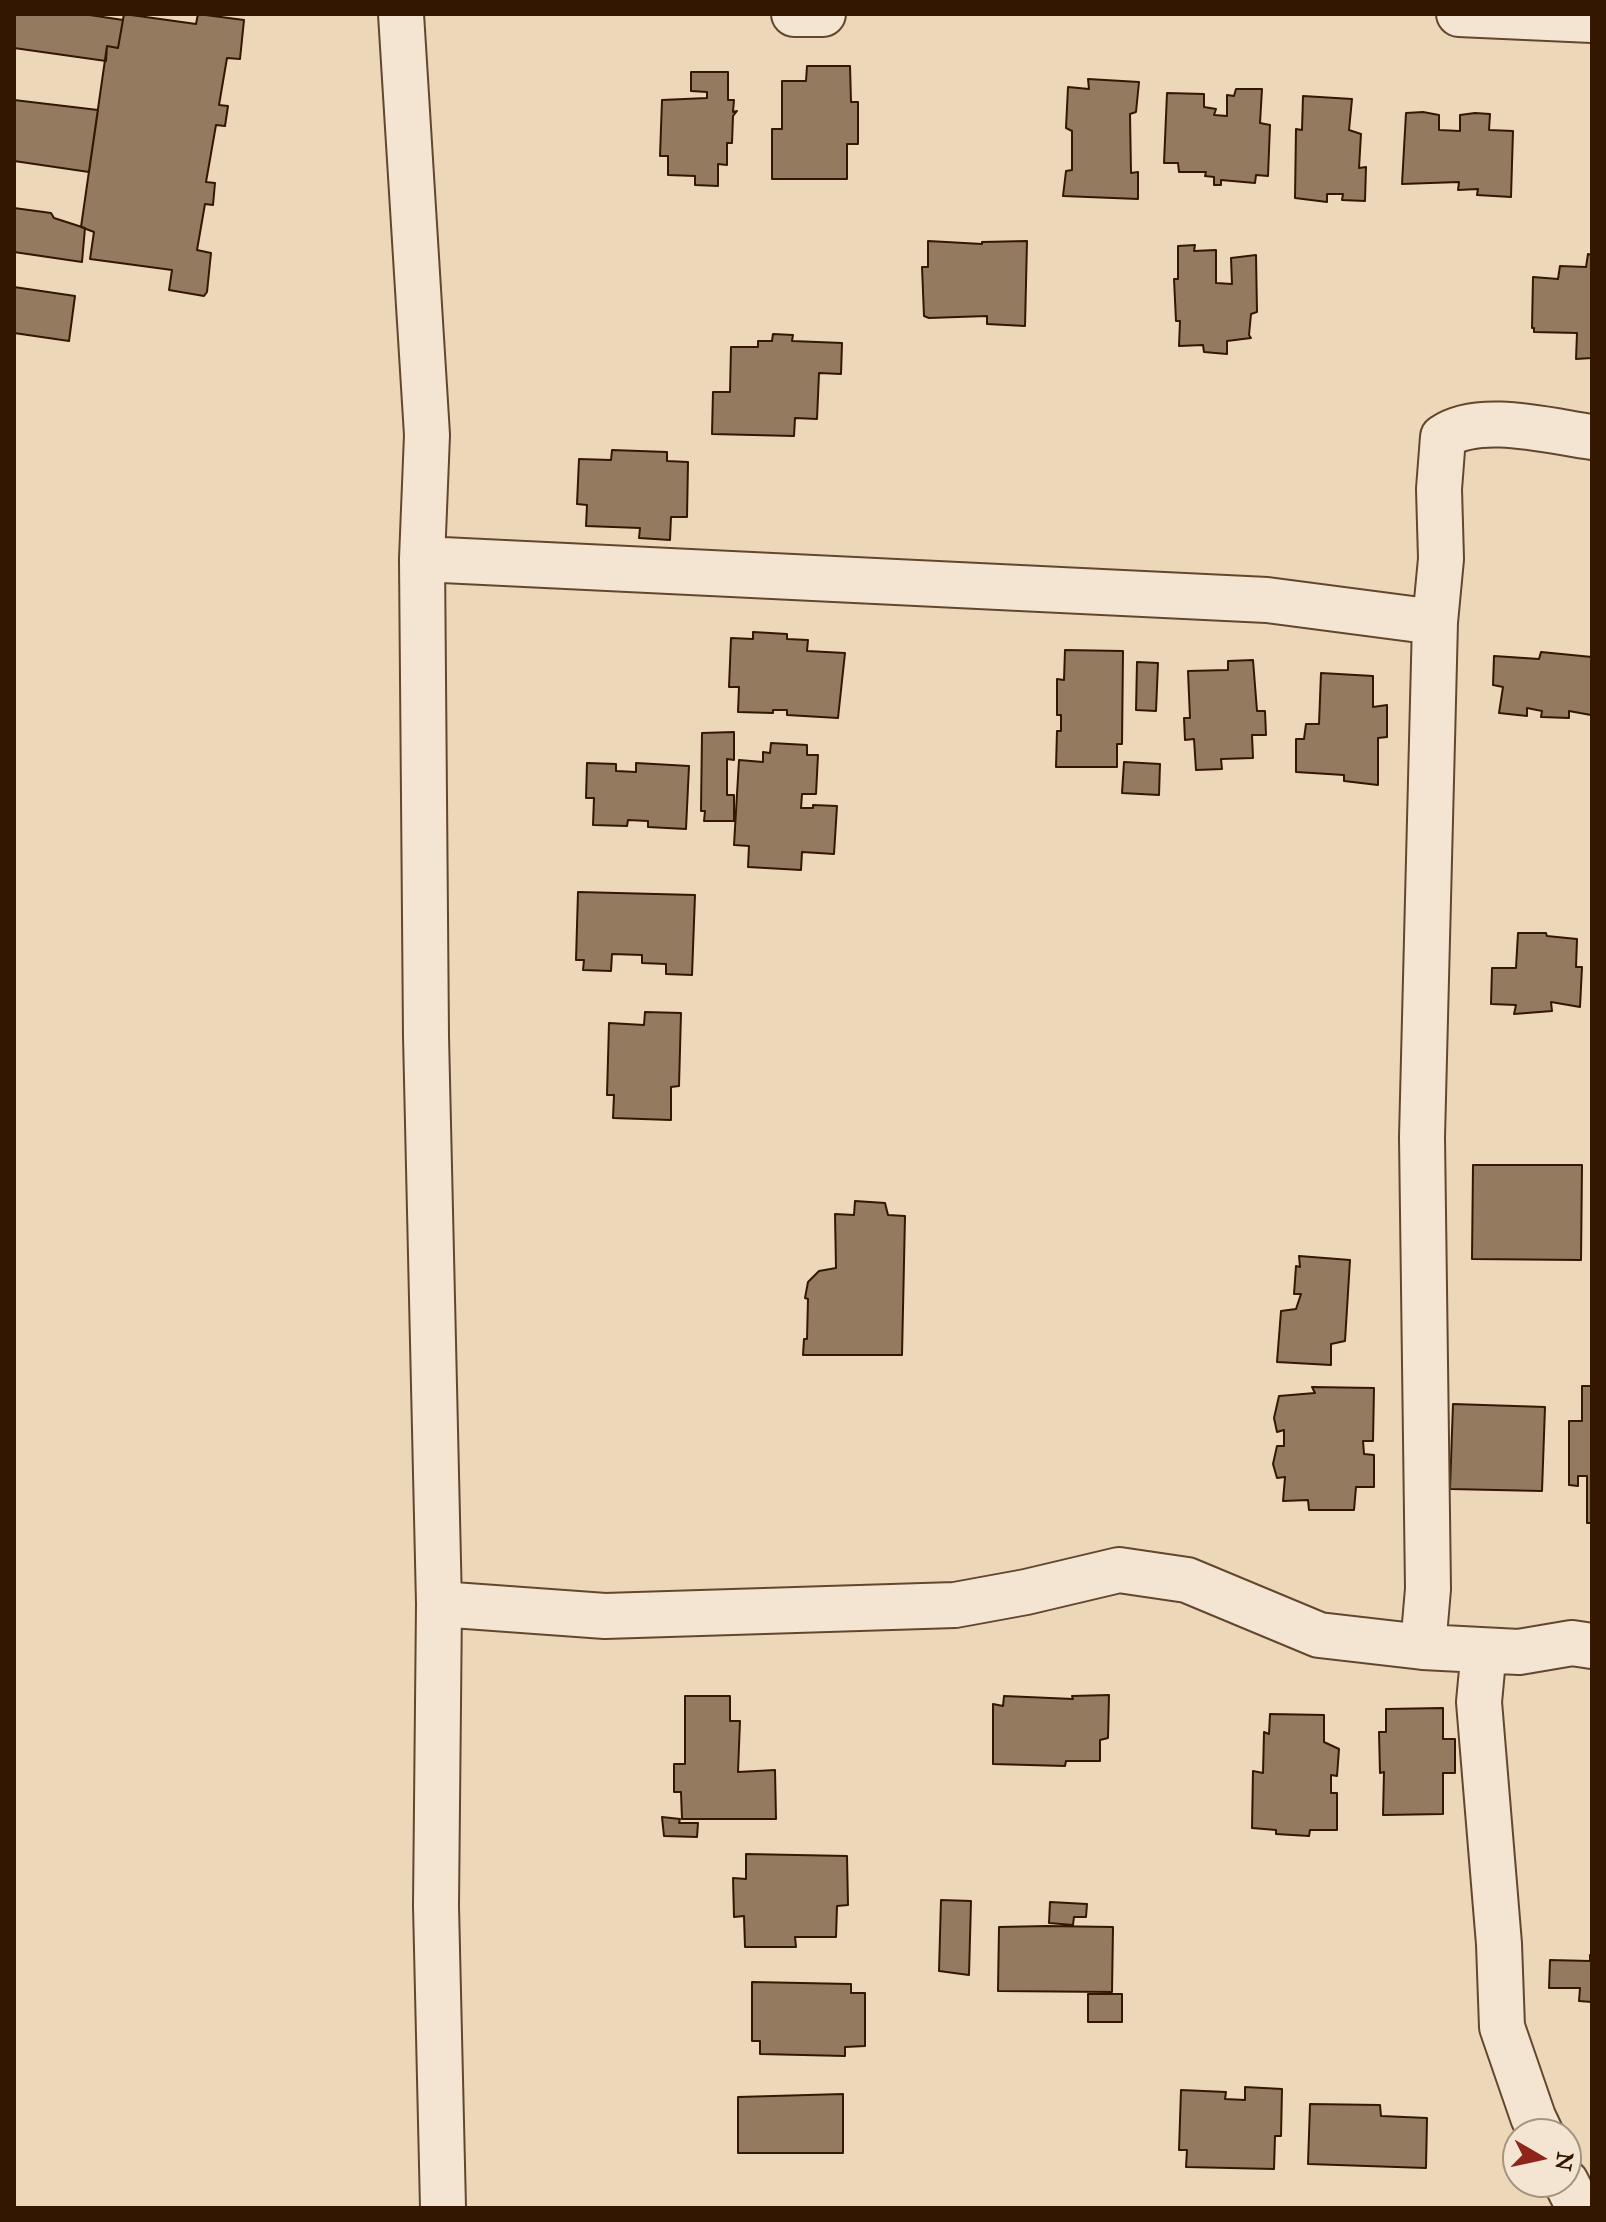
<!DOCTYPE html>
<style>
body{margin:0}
#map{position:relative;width:1606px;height:2222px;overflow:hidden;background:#edd7b9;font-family:"IM FELL Great Primer",serif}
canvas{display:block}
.frame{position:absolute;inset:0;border:16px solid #341700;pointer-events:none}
.north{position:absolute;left:1502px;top:2118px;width:80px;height:80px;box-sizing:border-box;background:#f3e5d2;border:2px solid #a7937e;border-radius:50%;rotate:99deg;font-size:22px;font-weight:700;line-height:32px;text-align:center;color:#341700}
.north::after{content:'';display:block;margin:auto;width:28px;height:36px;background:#8f2418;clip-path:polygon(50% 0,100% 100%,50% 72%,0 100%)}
</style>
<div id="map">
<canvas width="1606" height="2222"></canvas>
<div class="frame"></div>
<div class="north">N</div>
</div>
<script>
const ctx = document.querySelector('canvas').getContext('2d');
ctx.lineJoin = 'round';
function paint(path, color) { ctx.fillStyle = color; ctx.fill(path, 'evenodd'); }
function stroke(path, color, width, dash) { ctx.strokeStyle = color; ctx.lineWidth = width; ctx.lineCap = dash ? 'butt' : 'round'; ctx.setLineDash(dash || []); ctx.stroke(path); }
const building = new Path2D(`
 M14,14h69l40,6 -5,28 -11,-2 -1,15 -92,-13z
 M124,14l72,10 2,-10 46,6 -4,39 -13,-1 -8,47 9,1 -3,20 -9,-1 -10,57 9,1 -2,22 -8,-1 -8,46 14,3 -4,39 -3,4 -35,-6 3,-20 -82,-11 4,-27 -13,-5 26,-181 11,2z
 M807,66h43l1,36h7v42h-11v35h-75v-50h10v-48h24z
 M691,72h37v28h6l-1,12 4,-1 -4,5 -1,27h-5v22l-9,-1v22l-23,-1v-9l-27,-1v-19h-8l2,-56 45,-2v-6l-16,-1z
 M1088,79l51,3 -3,30 -6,2 1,59 7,-1v27l-75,-3 3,-25 6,-1v-39l-6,-3 2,-41 21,2z
 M1236,89h26l-2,34 10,2 -2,51 -12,-1 -1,8 -34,-3v5h-7v-8l-9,-1 1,-4h-27l-1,-9h-14l3,-70 37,1v13l12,2 -2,6 13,1v-21l7,1z
 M1303,96l49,3 -3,31 12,4 -2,34 7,-1 -1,34 -23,-1 1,-6h-16v8l-32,-4 1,-69 6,1z
 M14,100l84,10 -9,62 -75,-11z
 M1423,112l16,3v15l21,1v-16l15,-2 15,1 -1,16 24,1 -2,66 -34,-2 1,-6 -20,1 1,-8 -57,2 4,-71z
 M14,208l37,5 3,5 31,10 -3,34 -68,-10z
 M928,241l54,3v-2l45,-1 -2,85 -38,-2v-8l-58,2 -5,-2 -2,-49h6z
 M1195,245l-1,6 22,-1v33l16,1 -1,-26 25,-3 1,57 -6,2 -2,21 2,3 -24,3v13l-23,-2 -1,-7 -24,1 1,-25h-4l-2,-42h4v-33z
 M1588,254l4,1v103l-16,1 1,-26 -43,-1v-4h-2l1,-51 25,2 2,-13 26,1z
 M14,287l61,9 -6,45 -55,-8z
 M773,334l20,1 -1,6 50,2 -1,31 -22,-1 -2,46 -22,-1 -1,18 -82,-2 1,-42h17l1,-45h27v-6h14z
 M612,450l55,2v9l21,1 -1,55h-16l-1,23 -31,-2 1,-10 -54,-2 1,-21 -10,-1 2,-45 32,1z
 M753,632l34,2v5l21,1 -1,11 38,2 -7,65 -51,-3v-5h-14v3l-35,-1 1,-25h-10l2,-49 22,1z
 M1065,650l58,1 -1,93h-5v23h-61l1,-36h4v-16h-4v-36l7,1z
 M1541,652l51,5 -1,58 -22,-4v7l-28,-1 1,-6 -15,-3v8l-28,-3 4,-26 -10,-2 1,-29 45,3z
 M1253,660l4,51h8l1,24h-14l1,23 -32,1 1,10 -26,1 -2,-31 -9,1 -1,-22h6l-2,-47 40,-1v-9z
 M1137,662l21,1 -2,48 -20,-1z
 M1321,673l52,3v31l14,-2v32l-9,1v47l-34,-4v-6l-48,-3v-33h8l2,-15h13z
 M734,732v28l-7,-1v36h7v26h-30l1,-10h-4l1,-78z
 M771,743l36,2v10h11l-2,39h-14l-1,14h12v-3l24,1 -3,48 -32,-2 -1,18 -53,-3 1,-21 -15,-1 5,-85 24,2v-10l7,1z
 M1124,762l36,2 -1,31 -37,-2z
 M587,763l29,1v7l20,1v-9l53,3 -3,63 -38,-2v-6l-20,-1 -1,6 -34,-1 1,-27h-8z
 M578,892l117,3 -3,80 -26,-1v-10l-24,-1v-8l-30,-1 -1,17 -28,-1 1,-10h-8z
 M1518,933h28l1,3 30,3 -1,28h6l-2,40 -29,-5 1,9 -38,3 2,-9 -25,-1 1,-36h24z
 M645,1012l36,1 -2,73 -8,1v33l-58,-2 1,-23h-7l2,-72 35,2z
 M1473,1165h109l-1,95 -109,-1z
 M855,1201l30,2 3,12 17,1 -3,139h-99l1,-16h3l1,-40 -3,-1 3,-16 11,-11 17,-3 -1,-54 19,1z
 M1299,1256l51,4 -5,81 -14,3v21l-54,-3 4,-51 15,-2 5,-15h-7l2,-28 4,1z
 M1582,1386h10v137h-5v-47h-9v10l-9,-1v-64h13z
 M1312,1387l62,1 -1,53h-10l1,13 10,1v32h-18l-2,23h-45l-1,-10 -25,1 2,-24 -8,1 -4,-14 4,-18h7v-16l-7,2 -3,-14 5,-22 36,-3z
 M1453,1404l92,3 -3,84 -92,-2z
 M1109,1695l-1,43 -8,2v21h-34l-1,5 -72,-2v-60l10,2 1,-10 69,3 -1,-3z
 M685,1696h45v25h10l-2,51 37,-2 1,49h-94l-1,-27h-7v-28h11z
 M1443,1708v31h12v34h-12v41l-60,1 1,-43 -4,1 -1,-41h7v-23z
 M1270,1714l54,1v27l15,7 -2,27 -6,-1v18h6v37h-27l-1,6 -33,-2v-4l-24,-2 1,-57 10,2 1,-41 5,2z
 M662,1817l18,2 -1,4h19l-1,14 -33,-1z
 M746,1854l101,2 1,49 -11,1 -1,31h-41l1,10h-51l-1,-31 -10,1 -1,-39 13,1z
 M941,1900l30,1 -2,74 -30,-4z
 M1050,1902l37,2 -1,13h-12l-1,8 -24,-2z
 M1047,1926l66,1 -1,65 -114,-1 1,-64z
 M1590,1955h2v47l-13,-1 1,-13h-31l1,-28 40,1z
 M752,1982l99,2v9h14v53l-20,1v9l-85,-2v-13h-8z
 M1088,1994h34v28h-34z
 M1245,2087l37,2 -1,47h-6l-1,33 -88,-2 1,-17h-8l2,-60 45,2 -1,7 20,1z
 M843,2094v59h-105v-56z
 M1310,2104l70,1 1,11 46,2 -1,50 -118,-4z`);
paint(building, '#947b60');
stroke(building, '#341700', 2);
const minor = new Path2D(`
 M401,14l26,421 -5,124 4,477 13,568 -3,302 7,302
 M794,14h29
 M1459,14l133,6
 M422,559l845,41 168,22
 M439,1604l166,12 350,-11 71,-13 93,-22 68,10 132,55 104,12 96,5 53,-9 20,3
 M1423,1647l5,-58 -6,-452 13,-515 6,-63 -2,-70 4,-52c36,-25 106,-6 149,0
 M1480,1650l2,20 -3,32 20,242 3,83 31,90 8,17
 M1566,2182l13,26`);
stroke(minor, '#62472e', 48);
stroke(minor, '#f3e5d2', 44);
</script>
